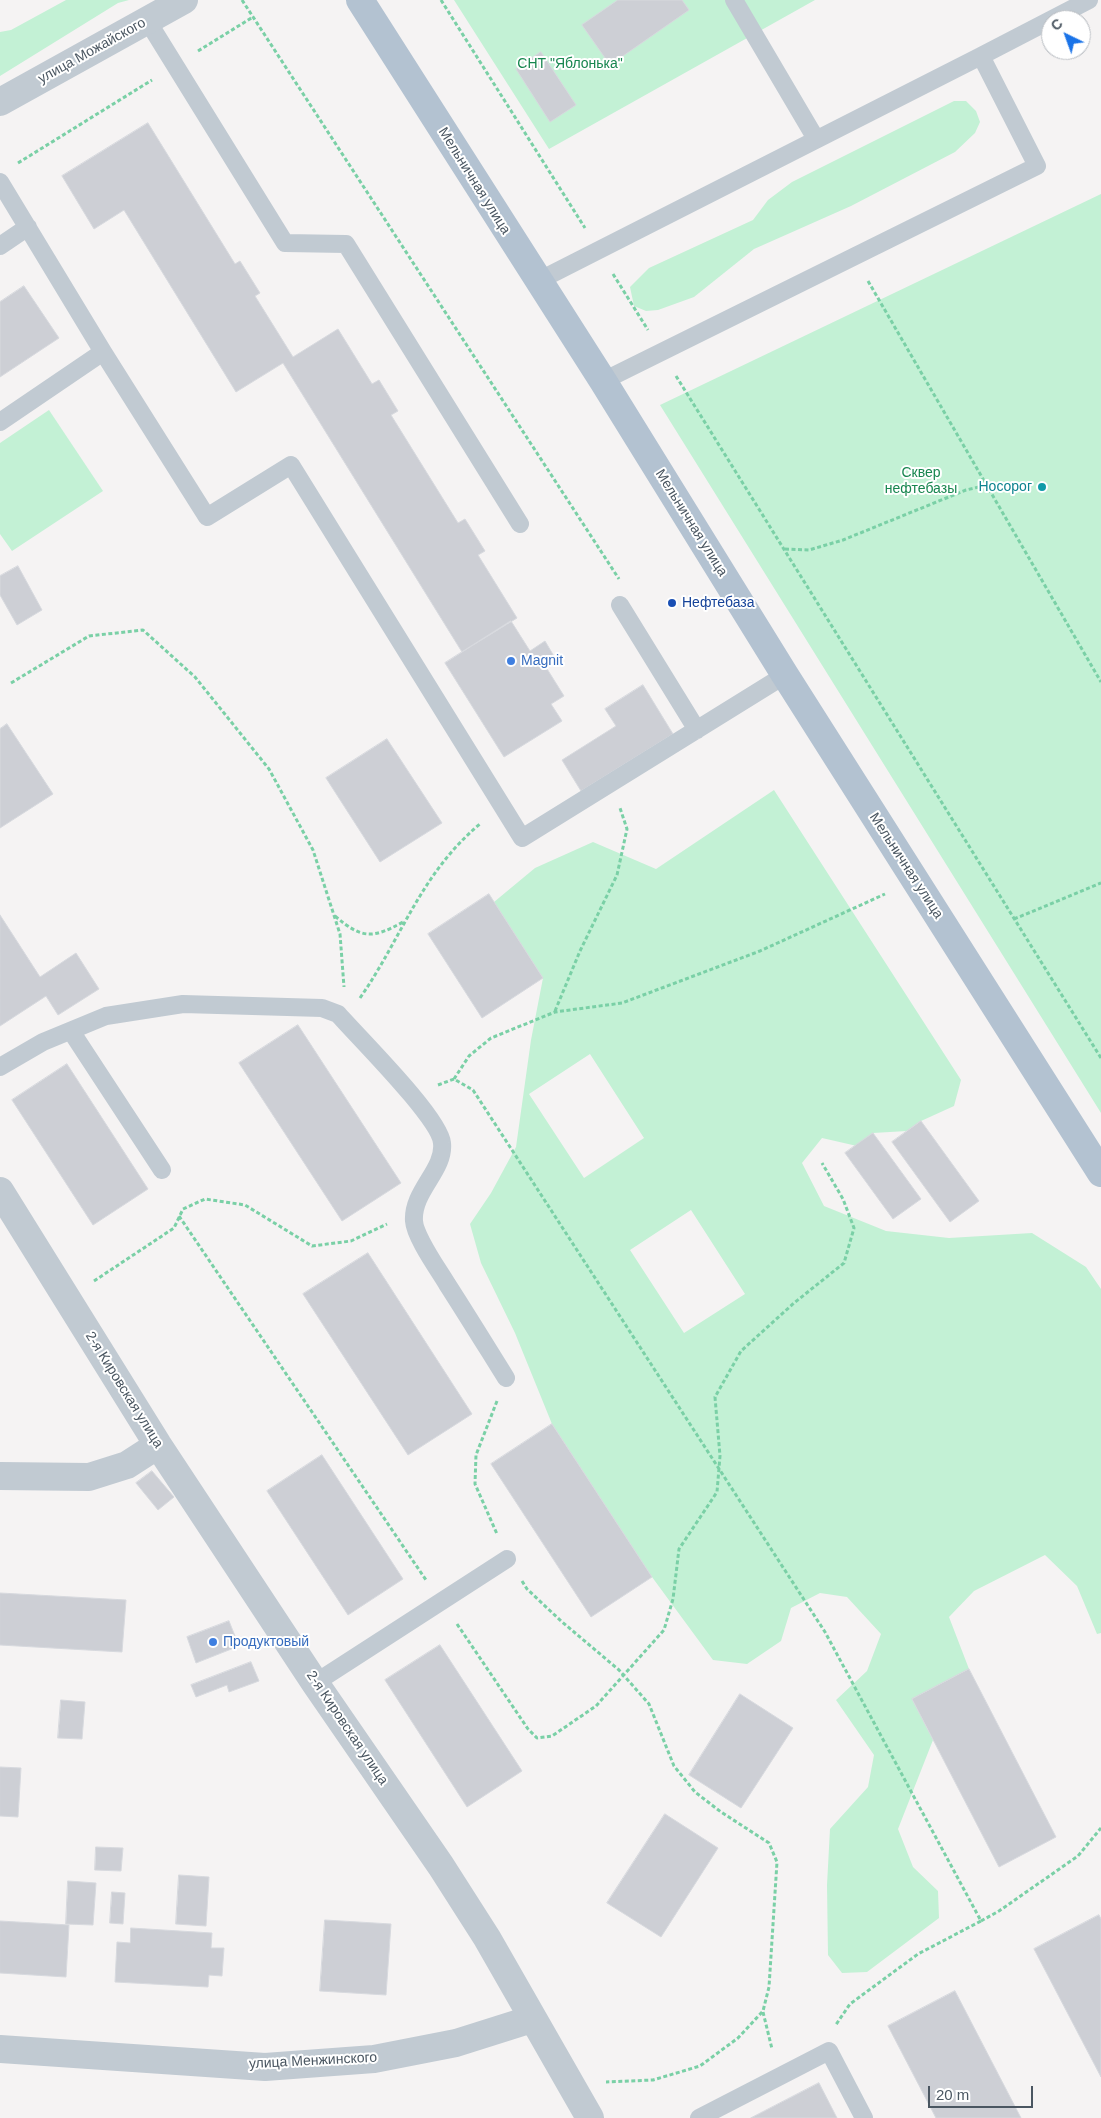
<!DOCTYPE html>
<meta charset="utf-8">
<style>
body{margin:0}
#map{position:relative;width:1101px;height:2118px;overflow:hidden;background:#f5f3f3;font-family:Helvetica,sans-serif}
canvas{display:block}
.north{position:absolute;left:1041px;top:10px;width:50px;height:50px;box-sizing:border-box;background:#fff;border:1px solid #b7bbc0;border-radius:50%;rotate:318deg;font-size:14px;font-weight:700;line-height:20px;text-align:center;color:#4a5661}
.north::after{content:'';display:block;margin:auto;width:18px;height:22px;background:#1a73e8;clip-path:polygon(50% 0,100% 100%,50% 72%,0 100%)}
.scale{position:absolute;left:928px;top:2086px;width:105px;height:22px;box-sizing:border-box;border:2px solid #4a5661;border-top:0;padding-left:6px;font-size:15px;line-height:18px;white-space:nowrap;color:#4a5661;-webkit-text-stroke:4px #fff;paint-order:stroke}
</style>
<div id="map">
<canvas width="1101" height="2118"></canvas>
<div class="north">С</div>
<div class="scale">20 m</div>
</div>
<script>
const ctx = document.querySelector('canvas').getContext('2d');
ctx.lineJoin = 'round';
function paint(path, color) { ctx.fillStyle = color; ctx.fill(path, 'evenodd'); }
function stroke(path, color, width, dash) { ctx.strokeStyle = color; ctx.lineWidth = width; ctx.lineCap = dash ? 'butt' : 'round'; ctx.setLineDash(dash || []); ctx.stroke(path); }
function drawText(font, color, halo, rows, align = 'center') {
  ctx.font = font + ' Helvetica,sans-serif'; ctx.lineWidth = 4; ctx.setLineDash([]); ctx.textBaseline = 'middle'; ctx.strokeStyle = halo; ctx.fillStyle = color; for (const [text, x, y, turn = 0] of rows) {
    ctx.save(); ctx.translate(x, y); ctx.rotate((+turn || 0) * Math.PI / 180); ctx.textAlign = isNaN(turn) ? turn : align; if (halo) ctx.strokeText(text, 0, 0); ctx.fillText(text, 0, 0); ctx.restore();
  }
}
paint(new Path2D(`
 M66,0h63l-11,3 -118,73v-44l11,-2z
 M454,0h361l-266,149z
 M954,101h12l10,10 4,11 -5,11 -20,19 -104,54 -97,43 -60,48 -36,13 -12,1 -12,-5 -4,-19 19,-19 104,-48 15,-20 24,-18z
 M1101,194v919l-441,-708z
 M49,410l54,81 -91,60 -12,-17v-91z
 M774,790l187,290 -7,26 -33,15 -14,10 -34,2 -16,13 -35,-8 -20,25 22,43 62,25 63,7 83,-5 54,34 15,22v344l-4,1 -20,-48 -32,-31 -71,36 -25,26 20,52 -57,30 21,41 -35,89 15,38 25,24 1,27 -72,54 -25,1 -14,-18 -1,-70 3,-56 38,-42 6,-32 -38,-55 31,-29 14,-37 -34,-37 -27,-4 -29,15 -10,33 -34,23 -34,-4 -61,-83 -100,-153 -37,-91 -34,-70 -11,-39 21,-31 25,-46 15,-107 12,-62 -49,-76 41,-34 58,-26 63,27zM590,1054l54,84 -60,40 -55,-84zM691,1210l54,84 -61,39 -54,-83z`), '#c3f1d5');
const building = new Path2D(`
 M618,0h64l7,10 -79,55 -28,-40z
 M541,52l35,53 -26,17 -34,-53z
 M148,123l87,141 5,-3 20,32 -5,3 38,61 45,-28 34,55 7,-4 19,31 -7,4 67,108 7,-4 20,32 -7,4 39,63 -55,34 -179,-289 -47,29 -112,-182 -30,19 -32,-53z
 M24,286l35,52 -59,39v-75z
 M18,566l24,44 -25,15 -17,-30v-19z
 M511,621l19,30 15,-10 10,17 -11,6 20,32 -13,8 11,17 -58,36 -59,-94z
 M643,685l30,49 -92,57 -19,-31 54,-34 -11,-17z
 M7,724l46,70 -53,34v-99z
 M387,739l55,84 -62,39 -54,-84z
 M489,894l54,84 -61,40 -54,-84z
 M0,915l40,62 36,-24 23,36 -41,26 -12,-19 -46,30z
 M298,1025l103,158 -59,38 -103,-158z
 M67,1064l81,125 -55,36 -81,-125z
 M921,1121l58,80 -29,21 -58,-80z
 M873,1133l48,66 -28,20 -48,-66z
 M368,1253l104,161 -64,41 -105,-161z
 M552,1424l100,153 -61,40 -100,-153z
 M322,1455l81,124 -55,36 -81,-124z
 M152,1471l22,26 -16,13 -22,-27z
 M0,1593l126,7 -4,52 -122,-7z
 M229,1621l10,25 -43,17 -9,-26z
 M440,1645l82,126 -55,36 -82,-127z
 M251,1662l8,19 -30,11 -2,-7 -31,12 -5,-12z
 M969,1669l87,168 -57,30 -87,-168z
 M740,1694l53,34 -52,80 -52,-33z
 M61,1700l24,2 -3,37 -24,-1z
 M0,1767l21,1 -3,49 -18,-1z
 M665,1814l53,34 -57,89 -54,-34z
 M96,1847l27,1 -2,23 -26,-1z
 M179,1875l30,2 -3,49 -30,-2z
 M68,1881l28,2 -3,42 -27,-1z
 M112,1892l13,1 -2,31 -13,-1z
 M1099,1915l2,4v158l-67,-128z
 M325,1920l66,4 -5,71 -66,-4z
 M0,1921l69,4 -3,52 -66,-4z
 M131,1928l81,5 -1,15h13l-2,28 -13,-1 -1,12 -93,-5 2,-40 13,1z
 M955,1991l66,127h-85l-48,-92z
 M819,2083l18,35h-86z`);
paint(building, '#cdcfd5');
stroke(building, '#d7d9de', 1);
stroke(new Path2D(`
 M242,0l377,579
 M441,0l144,228
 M198,51l55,-34
 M18,163l134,-83
 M613,274l35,56
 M868,281l233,401
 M676,376l425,682
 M785,549l24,1 34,-10 123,-50 21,-5
 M11,683l78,-47 54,-6 52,47 74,92 44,81 27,84 4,53
 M335,916c27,23 37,23 68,6
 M1014,919l87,-36
 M360,998c43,-62 60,-124 121,-175
 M555,1011l25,-60 37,-76 10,-46 -7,-21
 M454,1079l15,-23 22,-18 64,-26 67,-9 138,-52 125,-57
 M438,1085l16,-6 19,11 352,542 156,289 -63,33 -68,50 -15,22
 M179,1216l247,364
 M94,1281l80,-53 9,-19 22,-10 40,6 67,41 39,-5 36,-17
 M497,1401l-21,54 -1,29 22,50
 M522,1581l5,8 34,32 58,49 30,34 25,62 21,26 26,20 48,31 8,19 -8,125 -6,24 -25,27 -38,28 -47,14 -47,2
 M457,1624l71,105 9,9 15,-2 44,-30 68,-76 9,-31 6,-50 38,-57 3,-36 -5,-59 26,-46 53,-48 50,-40 10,-35 -11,-29 -21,-36
 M981,1921l18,-10 79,-55 23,-28
 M763,2012l9,37`), '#7ad0a6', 3, [4, 2.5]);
stroke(new Path2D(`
 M734,0l82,139
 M147,20l138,223 61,1 174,280
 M981,56l108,-56
 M0,182l103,170 104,165 84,-52 231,373 263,-163
 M0,246l28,-19
 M538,281l443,-225 56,110 -434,215
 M0,422l103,-70
 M620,605l77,125
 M71,1031l91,139
 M0,1067l43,-25 63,-26 77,-12 139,4 16,6c20,23 102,104 104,129 3,27 -30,48 -28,78 1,16 24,48 33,63 20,31 39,62 59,94
 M315,1683l192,-124
 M699,2118l130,-67 35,67`), '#c1cad2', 18);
stroke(new Path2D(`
 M0,102l184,-102
 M0,1191l158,254 157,238 126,183 46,72 103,180
 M0,1476l89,1 38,-12 31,-20
 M0,2049l265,18 109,-8 82,-16 76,-24`), '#c1cad2', 28);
stroke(new Path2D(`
 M360,0l243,381 182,294 316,498`), '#b3c2d1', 28);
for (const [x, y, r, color] of [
 [1042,487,5,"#0f9aa8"],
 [672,603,5,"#1a4fb4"],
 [511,661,5,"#3f7fe0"],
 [213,1642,5,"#3f7fe0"]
]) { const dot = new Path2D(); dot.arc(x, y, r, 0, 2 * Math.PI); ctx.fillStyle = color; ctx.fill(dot); stroke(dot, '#fff', 2); }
drawText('14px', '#4a5661', '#fff', [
 ["улица Можайского",92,51,-29],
 ["Мельничная улица",474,181,58],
 ["Мельничная улица",691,523,58],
 ["Мельничная улица",906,866,57],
 ["2-я Кировская улица",124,1390,58],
 ["2-я Кировская улица",347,1728,56],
 ["улица Менжинского",313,2061,-3]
]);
drawText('14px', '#17864f', '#fff', [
 ["СНТ \"Яблонька\"",570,64],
 ["Сквер",921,473],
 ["нефтебазы",921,489]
]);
drawText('14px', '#0d838f', '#fff', [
 ["Носорог",1032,487]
], 'right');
drawText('14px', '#164399', '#fff', [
 ["Нефтебаза",682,603]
], 'left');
drawText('14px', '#366cbe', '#fff', [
 ["Magnit",521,661],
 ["Продуктовый",223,1642]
], 'left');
</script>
